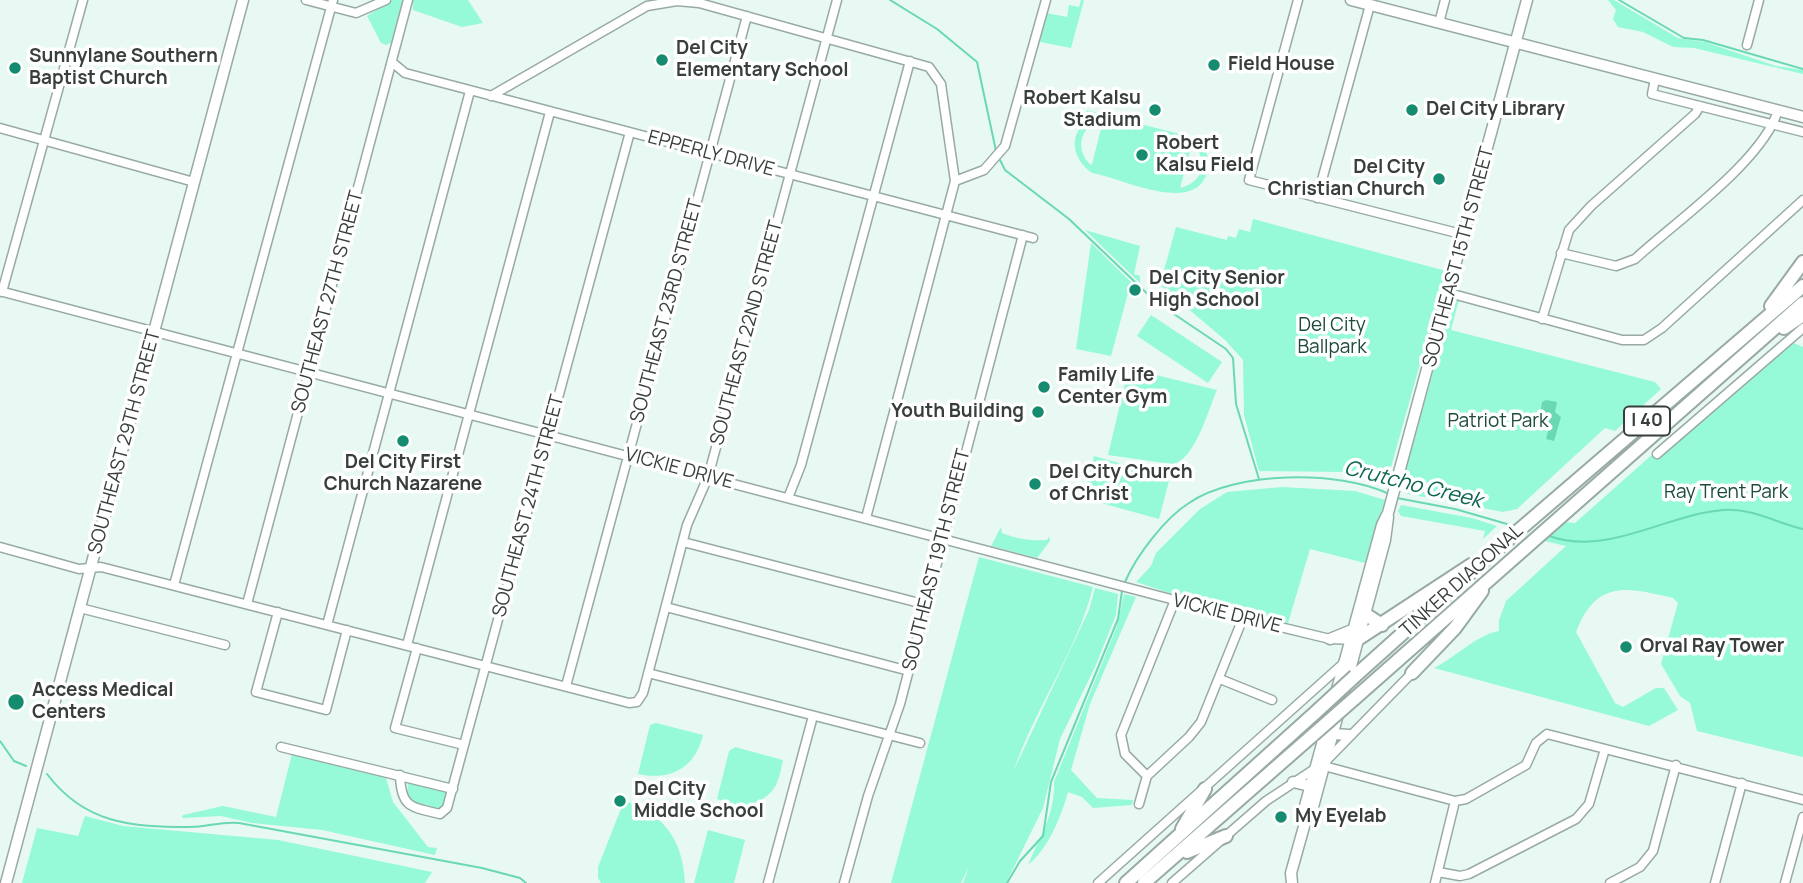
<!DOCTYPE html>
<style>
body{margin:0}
canvas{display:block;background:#e7f9f2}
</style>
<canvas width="1803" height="883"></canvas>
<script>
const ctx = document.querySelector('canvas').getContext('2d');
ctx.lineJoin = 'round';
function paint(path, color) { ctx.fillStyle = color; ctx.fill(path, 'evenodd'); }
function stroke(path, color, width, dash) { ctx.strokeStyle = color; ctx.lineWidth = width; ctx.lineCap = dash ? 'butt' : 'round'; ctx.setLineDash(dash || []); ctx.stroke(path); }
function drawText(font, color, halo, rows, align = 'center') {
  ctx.font = font + ' Manrope,sans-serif'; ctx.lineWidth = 7; ctx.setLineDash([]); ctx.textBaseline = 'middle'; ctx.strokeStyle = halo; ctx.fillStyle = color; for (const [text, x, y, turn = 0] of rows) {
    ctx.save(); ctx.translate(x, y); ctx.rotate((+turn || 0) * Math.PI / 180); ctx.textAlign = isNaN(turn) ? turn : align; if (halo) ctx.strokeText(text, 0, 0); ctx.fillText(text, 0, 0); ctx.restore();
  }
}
paint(new Path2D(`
 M392,0h15l-12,41 -9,4 -5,-2 -14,-27z
 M413,0h55l15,23 -21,4 -49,-17z
 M1081,0h3l-13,48 -31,-6 6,-29 21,4 2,-12 10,2z
 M1608,0h6l64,38 27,4 71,24 27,4v4l-109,-26 -21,-1 -30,-15 -25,-5 -5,-8 3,-9z
 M1087,110l123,32 -1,5 -6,-1c6,10 8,21 2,32 -17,34 -84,0 -113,-5 -21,-15 -25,-41 0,-55l-6,-3zM1103,121l-11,43 -1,1c-17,-15 -11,-41 12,-44zM1192,144c18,16 11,39 -12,44z
 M1253,219l193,52 -60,214 -44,-13 -83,-1 -15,-56 -1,-55 -18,-20 -65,-55 16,-58 51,13 1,-4 8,2 3,-9 11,3z
 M1085,230l55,16 -6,28 6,2v7z
 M1091,243l40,39 -20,74 -35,-7z
 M1456,300h3l-8,30 204,52 6,7 -46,42 -10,-3 -88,81 -14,3 -94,-18 -3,-1 4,-16 -5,-4 40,-144z
 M1151,315l71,47 -14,21 -71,-47z
 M1791,342l12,5v410l-106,-26 -7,-28 -10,-7 -19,-32 17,-61 -5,-5c-45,-11 -77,-19 -97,34l39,71 8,4 33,-19h8l14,22 -29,16 -215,-58c22,-11 42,-33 65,-37v-11l7,-19 60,-55 -22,-5 21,-19 10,1 141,-125z
 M1140,371l77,19c-9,20 -22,71 -45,74l-64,-9 18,-76z
 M1094,456l76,21 -11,42 -76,-21z
 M1282,487l73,4 30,9 -20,63 -55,-14 -22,74 -91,-21 -61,-20 15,-16 5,-13 44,-44 27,-17z
 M1401,505l71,13 25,8 -14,13 2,-8 -84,-15 -3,-5z
 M1001,527l1,6c15,6 29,8 45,7l2,-4 1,5 -13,17 -46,-12z
 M979,557l114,30c-16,64 -58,121 -79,183l75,-160 6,-22 23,6 -2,21 -21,52 -35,72 -17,69 -37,75h-43l6,-16 -8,16h-70z
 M1124,594l12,3 -46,107 -19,66 26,28 36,2 -1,5 -39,3 -11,-11 -14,-5c-7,25 -20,57 -40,73 12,-29 27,-50 26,-83l63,-156z
 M656,723l47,12c-8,33 -32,46 -65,39l12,-49z
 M735,747l48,13c-6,31 -10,35 -38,48l-28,-9 12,-48z
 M292,754l94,24 7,24 35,45 9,1 -2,7 -113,-25 -70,-7 -31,-7 -39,2 1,-3 40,-9 53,11z
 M408,781l37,9 4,3 -3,12 -6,5 -26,-7 -7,-7z
 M624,801c41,13 59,40 61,82h-84l-3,-5v-11z
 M85,816l38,10 155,14 154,32 -7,11h-403l15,-55 41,8z
 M708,830l37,10 -11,43h-40z`), '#96fad9');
paint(new Path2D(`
 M1546,400l11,2 -2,10 6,5 -7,24 -8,-2 3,-12 -10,-3 3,-22z`), '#6ad8b5');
stroke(new Path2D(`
 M890,0l47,29 40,33 19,89
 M1619,0l65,38 19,2 100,29
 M1000,160l5,10 64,49 87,83 70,47 7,9 3,46 23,75
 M1397,498l58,11 59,17
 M1549,536c59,21 117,-22 175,-26 29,-2 52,13 79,19
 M1125,582c11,-26 40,-64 64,-79 46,-32 150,-33 200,-9
 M0,741l14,20 12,5
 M47,774c38,50 84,53 143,53 17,0 32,-6 49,-4l243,45 38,10 6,5
 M1007,883l13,-22 23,-25 8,-54 67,-163 4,-28`), '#6ad8b5', 2);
const minor = new Path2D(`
 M306,0l50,13 30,-13
 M1298,0l-49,180 216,55
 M1439,23l6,-23
 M1747,45l12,-45
 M393,63l12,10 628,165
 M1655,79l-3,15 151,38
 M491,96l156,-90 30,-5 22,2 230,64 12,17 14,97
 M0,128l194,54
 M1317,198l53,-193
 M1561,253l55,13 19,-7c40,-37 129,-99 143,-149
 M0,291l1243,327 87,21 26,1
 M2,292l81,-292
 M1449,293l173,47h22l18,-12 141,-128
 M1542,319l27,-89 22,-24 104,-92 5,-8
 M1657,454l146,-126
 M788,498l13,-33 109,-404
 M866,518l89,-337 29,-11 21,-24 41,-146
 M683,542l244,63
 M0,547l79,22 22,-2 528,136 8,-1 6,-9 44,-168 21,-48 129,-477
 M174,585l159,-585
 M247,604l161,-604
 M666,607l243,64
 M80,608l145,37
 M278,612l-22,80 70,18 21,-80
 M327,625l143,-534
 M407,645l143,-533
 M417,648l-22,80 69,17
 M648,673l272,70
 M1220,679l52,21
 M566,686l181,-670
 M281,747l172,42
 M1324,766l131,35 11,-2 60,-34 10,-22 11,-9 256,66
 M400,775c1,33 11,32 40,39l7,-6 183,-676
 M1147,776l-22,-22 -4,-19 54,-135
 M1139,804l8,-28 42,-39 12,-15 42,-104
 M1438,872l22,4 9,-2 107,-55 13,-15 16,-55
 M768,883l45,-167
 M844,883l24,-87 32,-92 123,-469
 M1098,883l247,-221
 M1172,883l94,-82 59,-39 87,-89
 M1435,883l20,-82
 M1610,883l30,-16 13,-16 23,-86
 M1715,883l27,-100
 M1785,883l18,-66`);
const major = new Path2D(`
 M1351,0l452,117
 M1330,639l22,-9
 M1333,734l16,1
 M1293,782l17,4
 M1305,823l-3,-6 80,-292 6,-12 139,-513
 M6,883l237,-883
 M1292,883l-1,-10 14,-50 5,-5 75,-278 3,-23`);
const highway = new Path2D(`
 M1771,306l32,-44
 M1784,328l19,-13
 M1365,614l17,11
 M1358,639l113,-74
 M1412,673l43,-45 27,-37
 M1355,676l135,-121 313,-269
 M1354,699l449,-396
 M1182,829l23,-40
 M1187,852l39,-16
 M1126,883l190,-171
 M1144,883l169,-148`);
stroke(minor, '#99aaa4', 11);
stroke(major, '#99aaa4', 13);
stroke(highway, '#99aaa4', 16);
stroke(minor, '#fff', 8);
stroke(major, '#fff', 10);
stroke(highway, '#fff', 12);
const highwayBridge = new Path2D(`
 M1316,712l39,-36
 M1313,735l41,-36`);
stroke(highwayBridge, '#99aaa4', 16, []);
stroke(highwayBridge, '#fff', 12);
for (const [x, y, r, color] of [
 [662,60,7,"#158c6f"],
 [1214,65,7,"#158c6f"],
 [15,68,7,"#158c6f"],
 [1155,110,7,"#158c6f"],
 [1412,110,7,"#158c6f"],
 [1142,155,7,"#158c6f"],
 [1439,179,7,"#158c6f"],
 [1135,290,7,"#158c6f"],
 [1044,387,7,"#158c6f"],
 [1038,412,7,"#158c6f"],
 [403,441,7,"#158c6f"],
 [1035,484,7,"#158c6f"],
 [1626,647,7,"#158c6f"],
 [16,702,9,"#158c6f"],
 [620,801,7,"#158c6f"],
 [1281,817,7,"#158c6f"]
]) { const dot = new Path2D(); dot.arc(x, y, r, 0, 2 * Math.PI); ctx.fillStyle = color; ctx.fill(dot); stroke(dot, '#fff', 2.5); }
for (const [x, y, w] of [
 [1647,421,46]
]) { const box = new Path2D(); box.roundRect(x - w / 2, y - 14.5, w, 29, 5); ctx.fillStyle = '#fff'; ctx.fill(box); stroke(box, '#373e3b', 2); }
drawText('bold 18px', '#373e3b', null, [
 ["I 40",1647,421]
]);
drawText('bold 19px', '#373e3b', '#fff', [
 ["Del City",676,49],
 ["Elementary School",676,71],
 ["Sunnylane Southern",29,57],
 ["Baptist Church",29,79],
 ["Field House",1228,65],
 ["Robert Kalsu",1141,99,"right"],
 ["Stadium",1141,121,"right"],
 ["Del City Library",1426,110],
 ["Robert",1156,144],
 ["Kalsu Field",1156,166],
 ["Del City",1425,168,"right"],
 ["Christian Church",1425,190,"right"],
 ["Del City Senior",1149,279],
 ["High School",1149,301],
 ["Family Life",1058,376],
 ["Center Gym",1058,398],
 ["Youth Building",1024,412,"right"],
 ["Del City First",403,463,"center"],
 ["Church Nazarene",403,485,"center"],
 ["Del City Church",1049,473],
 ["of Christ",1049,495],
 ["Orval Ray Tower",1640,647],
 ["Access Medical",32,691],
 ["Centers",32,713],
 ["Del City",634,790],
 ["Middle School",634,812],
 ["My Eyelab",1295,817]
], 'left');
drawText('19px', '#373e3b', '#fff', [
 ["EPPERLY DRIVE",711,154,15],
 ["SOUTHEAST 15TH STREET",1459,257,-75],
 ["SOUTHEAST 27TH STREET",328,302,-75],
 ["SOUTHEAST 23RD STREET",667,311,-75],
 ["SOUTHEAST 22ND STREET",747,333,-75],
 ["SOUTHEAST 29TH STREET",125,442,-75],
 ["VICKIE DRIVE",679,469,15],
 ["SOUTHEAST 24TH STREET",529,506,-75],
 ["SOUTHEAST 19TH STREET",937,560,-76],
 ["TINKER DIAGONAL",1462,581,-42],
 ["VICKIE DRIVE",1227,614,14]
]);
drawText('19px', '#1c4b3d', '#fff', [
 ["Del City",1332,326],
 ["Ballpark",1332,348],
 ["Patriot Park",1498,422],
 ["Ray Trent Park",1726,493]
]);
drawText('italic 21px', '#0d6650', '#fff', [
 ["Crutcho Creek",1413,485,14]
]);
</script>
